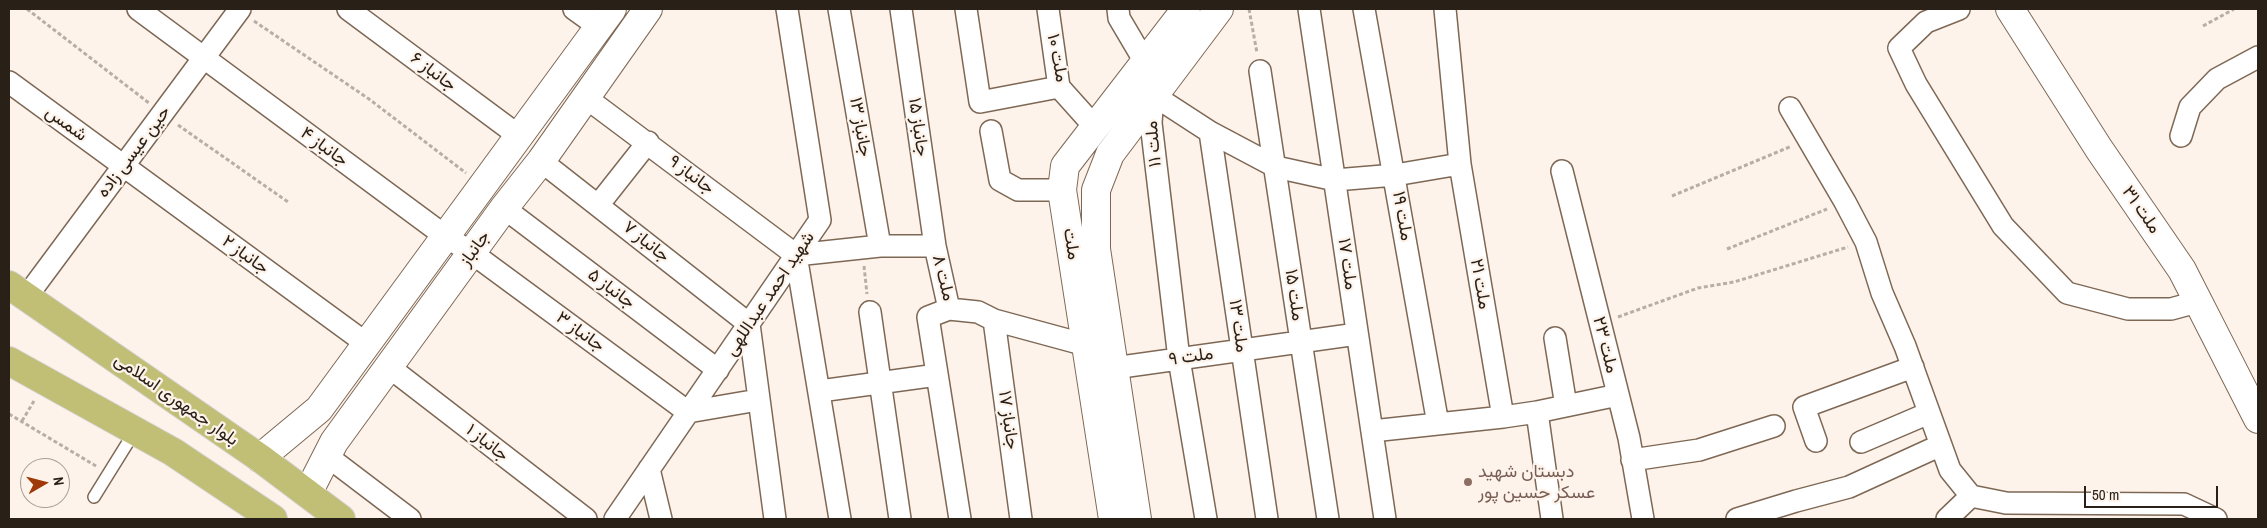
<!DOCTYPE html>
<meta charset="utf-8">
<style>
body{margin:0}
#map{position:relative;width:2267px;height:528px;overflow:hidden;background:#fdf3ea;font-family:"Archivo Narrow",sans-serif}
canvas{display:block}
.frame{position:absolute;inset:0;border:10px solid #292018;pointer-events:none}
.north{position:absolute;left:20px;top:458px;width:50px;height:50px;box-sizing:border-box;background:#fdf3ea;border:1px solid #a89f96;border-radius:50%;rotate:82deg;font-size:14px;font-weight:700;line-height:20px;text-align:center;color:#292018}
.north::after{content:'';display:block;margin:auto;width:18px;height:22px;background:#9f3a08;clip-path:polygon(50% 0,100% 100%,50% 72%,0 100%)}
.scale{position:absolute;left:2084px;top:486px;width:134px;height:22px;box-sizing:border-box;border:2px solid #292018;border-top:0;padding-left:6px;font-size:15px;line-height:18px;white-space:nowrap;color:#292018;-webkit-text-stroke:4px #fdf3ea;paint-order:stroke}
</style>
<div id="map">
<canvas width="2267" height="528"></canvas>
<div class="frame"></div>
<div class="north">N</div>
<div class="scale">50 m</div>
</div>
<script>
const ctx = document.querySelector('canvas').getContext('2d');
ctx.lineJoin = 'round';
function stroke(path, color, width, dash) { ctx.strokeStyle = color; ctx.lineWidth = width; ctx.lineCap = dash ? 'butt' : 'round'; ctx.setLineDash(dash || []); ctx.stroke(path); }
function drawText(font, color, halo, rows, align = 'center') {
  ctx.font = font + ' "Archivo Narrow",Vazirmatn,sans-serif'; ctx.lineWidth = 4.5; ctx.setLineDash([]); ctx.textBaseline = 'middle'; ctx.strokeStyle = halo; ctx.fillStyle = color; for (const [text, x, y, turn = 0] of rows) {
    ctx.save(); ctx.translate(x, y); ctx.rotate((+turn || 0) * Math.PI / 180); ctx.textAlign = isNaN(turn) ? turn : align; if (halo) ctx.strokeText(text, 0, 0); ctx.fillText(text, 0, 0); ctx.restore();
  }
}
const lane = new Path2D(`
 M94,497l41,-66`);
const street = new Path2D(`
 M138,9l307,227 27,17 216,159 70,-12
 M348,9l171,127
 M574,9l25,18
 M839,9l41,237
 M901,9l34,237
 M966,9l14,93 79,-15
 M1048,9l11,78 35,39
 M1118,9l1,9 26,44
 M1309,9l76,510
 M1364,9l74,415
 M1445,9l15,155 43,253 34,-5 15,107
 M1959,9l-33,13 -27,26 17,36 87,142 64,67 61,16h43l26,-7
 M1260,71l68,448
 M9,82l358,262
 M585,97l211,158
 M1790,108l55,94 21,40 16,51 23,53 45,124 21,26 35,7 178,1 32,15
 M991,131l9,49 18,10h44
 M1210,132l57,387
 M2181,136l9,-29 27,-28 41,-22
 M541,161l208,163 26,195
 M1562,171l67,267 14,81
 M599,204l49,-62
 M504,208l214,162
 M796,255l84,-9h55l14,63 29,3 16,8 92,25
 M796,255l44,264
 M27,296l213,-287
 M949,309l-21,8 32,202
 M870,312l30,207
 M994,320l27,199
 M1555,338l11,68
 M389,367l197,152
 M1114,368l243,-34
 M820,391l117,-16
 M1537,412l81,-17
 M1372,431l131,-14
 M1816,441l-12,-34 109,-40
 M1861,442l68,-29
 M327,456l83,63
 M1632,460l67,-10 75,-24
 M649,469l12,50
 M615,519l205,-299 -33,-211
 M1206,519l-27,-160 -28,-236 2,-28 57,37 66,35 59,13 60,-5 65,-11
 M1737,519l59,-18 53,-14 92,-42
 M1947,519l24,-23`);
const secondary = new Path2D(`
 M2010,9l89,140 83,121 76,149
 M260,458l59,-49 293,-400
 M308,493l26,-51 170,-234 37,-47 107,-152
 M1113,519l-51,-329 3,-24 121,-157
 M1137,519l-41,-270v-59l14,-36 109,-145`);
const primary = new Path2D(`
 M9,285l251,173 81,61
 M9,361l164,91 100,67`);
stroke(lane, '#7e6855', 14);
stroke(street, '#7e6855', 24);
stroke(secondary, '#7e6855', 30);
stroke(primary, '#d4d2d1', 30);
stroke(new Path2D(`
 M27,9l122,94
 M1249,9l8,44
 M254,21l115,78 97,74
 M2203,26l31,-17
 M178,125l110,77
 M1672,196l120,-50
 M1727,249l100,-40
 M864,266l3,28
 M1618,317l80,-29 36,-6 114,-35
 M9,414l87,52
 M22,421l12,-20`), '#b8aea6', 3, [4, 2.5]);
stroke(lane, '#fff', 11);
stroke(street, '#fff', 21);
stroke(secondary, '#fff', 28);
stroke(primary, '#c1be76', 28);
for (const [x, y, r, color] of [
 [1468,482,5,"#8d6e63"]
]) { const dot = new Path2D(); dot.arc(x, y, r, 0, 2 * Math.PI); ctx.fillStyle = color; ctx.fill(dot); stroke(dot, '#fdf3ea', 2); }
drawText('18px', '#292018', '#fdf3ea', [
 ["ملت ۱۰",1057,58,79],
 ["جانباز ۶",433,72,37],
 ["شمس",66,124,36],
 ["جانباز ۱۳",860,127,80],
 ["جانباز ۱۵",918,127,82],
 ["ملت ۱۱",1154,144,-95],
 ["جانباز ۴",324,147,36],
 ["حین عیسی زاده",134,152,-53],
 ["جانباز ۹",691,175,37],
 ["ملت ۳۱",2141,210,55],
 ["ملت ۱۹",1402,216,80],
 ["جانباز ۷",646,242,39],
 ["ملت",1071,244,81],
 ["جانباز",475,249,-54],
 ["جانباز ۲",245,255,36],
 ["ملت ۱۷",1347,264,82],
 ["ملت ۸",943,278,76],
 ["ملت ۲۱",1480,284,80],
 ["جانباز ۵",611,289,37],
 ["شهید احمد عبداللهی",770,294,-56],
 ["ملت ۱۵",1294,295,82],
 ["ملت ۱۳",1238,326,82],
 ["جانباز ۳",580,332,36],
 ["ملت ۲۳",1605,345,76],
 ["ملت ۹",1191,357,-8],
 ["بلوار جمهوری اسلامی",176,400,35],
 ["جانباز ۱۷",1008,420,82],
 ["جانباز ۱",487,443,38]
]);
drawText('18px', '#785e54', '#fdf3ea', [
 ["دبستان شهید",1478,472],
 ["عسکر حسین پور",1478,493]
], 'left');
</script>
